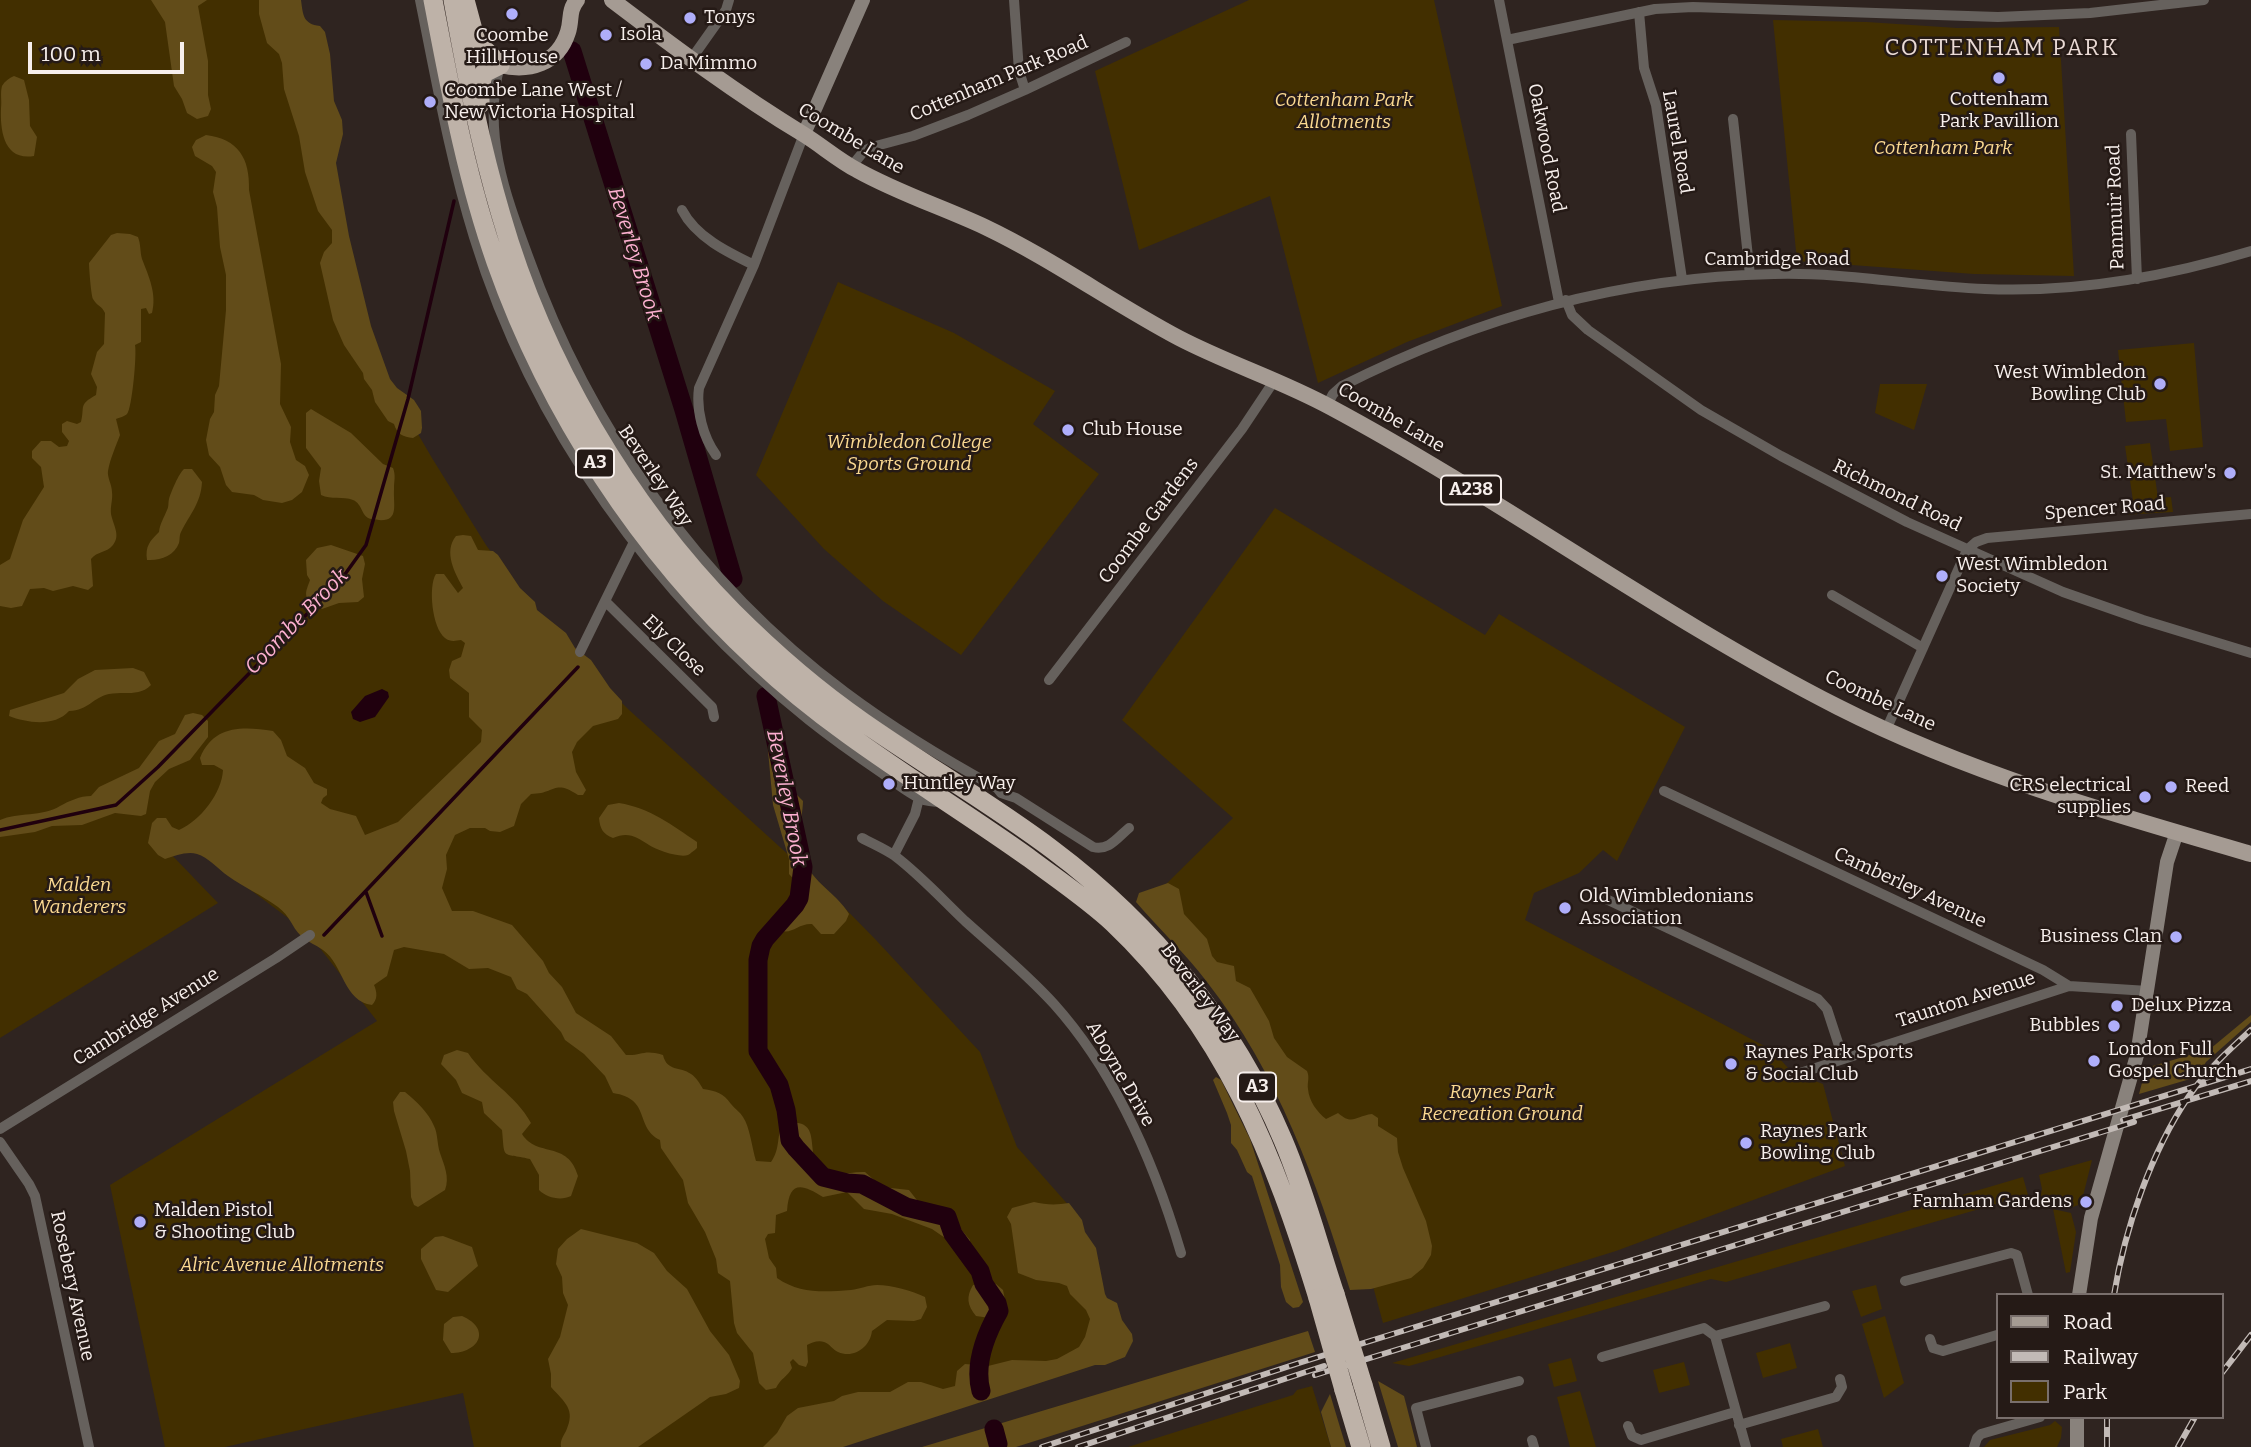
<!DOCTYPE html>
<style>
body{margin:0}
#map{position:relative;width:2251px;height:1447px;overflow:hidden;background:#2f2420;font-family:Bitter,serif}
canvas{display:block}
.legend{position:absolute;left:1996px;top:1293px;width:228px;height:126px;box-sizing:border-box;background:#251a16;border:2px solid #796f6c;margin:0;padding:9px 12px;list-style:none;font-size:21px;color:#f7efec}
.legend li{display:flex;align-items:center;gap:14px;height:35px}
.legend b{width:35px;border:2px solid #796f6c}
.scale{position:absolute;left:28px;top:42px;width:156px;height:32px;box-sizing:border-box;border:4px solid #f7efec;border-top:0;padding-left:9px;font-size:21px;line-height:24px;white-space:nowrap;color:#f7efec;-webkit-text-stroke:5px #251a16;paint-order:stroke}
</style>
<div id="map">
<canvas width="2251" height="1447"></canvas>
<ul class="legend">
<li><b style="height:9px;background:#a59b93"></b>Road</li>
<li><b style="height:9px;background:#c2bab6"></b>Railway</li>
<li><b style="height:19px;background:#422f00"></b>Park</li>
</ul>
<div class="scale">100 m</div>
</div>
<script>
const ctx = document.querySelector('canvas').getContext('2d');
ctx.lineJoin = 'round';
function paint(path, color) { ctx.fillStyle = color; ctx.fill(path, 'evenodd'); }
function stroke(path, color, width, dash) { ctx.strokeStyle = color; ctx.lineWidth = width; ctx.lineCap = dash ? 'butt' : 'round'; ctx.setLineDash(dash || []); ctx.stroke(path); }
function drawText(font, color, halo, rows, align = 'center') {
  ctx.font = font + ' Bitter,serif'; ctx.lineWidth = 5; ctx.setLineDash([]); ctx.textBaseline = 'middle'; ctx.strokeStyle = halo; ctx.fillStyle = color; for (const [text, x, y, turn = 0] of rows) {
    ctx.save(); ctx.translate(x, y); ctx.rotate((+turn || 0) * Math.PI / 180); ctx.textAlign = isNaN(turn) ? turn : align; if (halo) ctx.strokeText(text, 0, 0); ctx.fillText(text, 0, 0); ctx.restore();
  }
}
paint(new Path2D(`
 M0,0h299l69,330 22,56 42,72 54,87 47,64 51,56 44,44 197,179 51,52 104,112 37,95 62,70 31,142 -278,88h-358l-11,-54 -238,54h-60l-55,-262 267,-164 -69,-88 -128,-96 -12,14 50,52 -218,135z
 M1249,0h185l68,306 -95,36 -89,41 -48,-187 -131,54 -44,-179z
 M1773,20l94,2 90,6 102,-1 15,249 -100,-2 -177,-13z
 M838,282l116,51 101,58 -22,33 66,50 -138,181 -78,-54 -59,-52 -68,-74z
 M2194,343l9,104 -33,4 -4,-32 -40,3 -8,-72z
 M1880,384h47l-13,46 -39,-17z
 M2150,443l8,55 13,-1 2,15 -51,3 -1,-12 12,-2 -8,-55z
 M1275,508l210,127 14,-21 186,113 -68,134 -14,-11 -24,23 -45,20 -9,27 247,130 24,27 11,1 16,6 22,82 -229,85 -233,72 -40,-147 -187,-282 77,-76 -111,-98z
 M2092,1160l-11,44 -11,4 -30,-10 2,-9 -3,-14z
 M2023,1177l5,18 -302,87 -15,-3 -302,87 -17,-3z
 M2053,1209l18,4 5,19 -6,40 -4,1z
 M1876,1285l6,24 -21,8 -9,-26z
 M1885,1316l19,67 -20,15 -22,-74z
 M1790,1343l7,25 -34,10 -7,-25z
 M1571,1358l6,23 -23,6 -6,-23z
 M1684,1362l6,23 -31,8 -6,-23z
 M1312,1386l19,61h-203l165,-52 4,-5z
 M1580,1391l16,56h-26l-13,-50z
 M2055,1421l7,6 -1,11 -4,9h-73l6,-7 60,-15z
 M1818,1429l5,18h-40l-2,-8z`), '#422f00');
paint(new Path2D(`
 M151,0h56l-9,6 10,55v34l3,14 -3,7 -11,3 -10,-6 -5,-14 -8,-13 -9,-64z
 M259,0h42c2,15 2,24 19,26l5,6 5,22 4,47 8,19 1,14 -7,29 13,73 22,90 19,53 7,9 17,12 7,11 1,17 -1,5 -8,5c-10,-1 -16,-4 -19,-14l-6,-3 -13,-19 -3,-12 -8,-11 -1,-6 -19,-28 -11,-25 -13,-57 4,-11 8,-9v-13l-14,-19 -13,-39 -6,-36 -15,-47 -2,-26 -3,-9 -12,-11 -8,-29z
 M14,76l10,4 5,20 1,26 7,11 -3,19c-30,5 -34,-25 -33,-48 1,-7 -1,-15 1,-22 3,-5 7,-8 12,-10z
 M206,135c32,4 44,23 43,55l32,174 -1,40 11,23 -1,15 6,18 9,6 4,9 -7,17 -10,8 -10,3 -19,-3 -9,-5 -22,-3 -6,-7 -6,-18 -11,-12 -3,-15 4,-21 4,-7 1,-17 4,-9 7,-76v-35l-6,-28 -3,-40 -4,-15 3,-20 -4,-6 -17,-10 -3,-9 4,-7z
 M117,233l13,1 8,3c3,8 2,15 4,22 7,18 15,35 10,54l-3,1 -3,-6 -5,1v33l-6,3c2,9 -3,64 -8,69 -2,2 -8,4 -11,5l4,16c-4,11 -10,24 -12,36 -1,6 4,14 4,21 1,7 -2,15 -1,22 2,11 10,21 2,31 -6,8 -16,6 -22,14l2,27 -5,4 -15,-4 -20,5 -9,-3 -14,1 -8,17 -11,2 -11,-2v-41l10,-6 13,-39 21,-33 -3,-20 -9,-9v-7l9,-10h10l8,6 8,-1 2,-5 -7,-9v-8l5,-3 10,3 4,-2c4,-16 -3,-17 15,-27l1,-8 -6,-13 6,-22 7,-8 1,-31c-3,-7 -8,-7 -12,-14 -2,-4 -4,-32 -4,-36l22,-28z
 M311,409l40,24 32,31 10,4c3,8 1,12 1,21 -1,18 7,36 -23,30 -10,-2 -8,-15 -18,-19 -10,-4 -22,0 -32,-5l-2,-14 2,-13 -15,-20v-35z
 M184,469h8l10,13c-1,21 -12,32 -21,50 -2,4 -1,8 -2,11 -5,13 -19,18 -32,17 -2,-14 3,-19 12,-28 1,-9 5,-14 8,-22 2,-3 1,-7 2,-11 2,-7 10,-26 15,-30z
 M463,535l8,1 7,14 15,1 5,4 22,33 15,14 2,8 29,23 9,15 16,12 19,28 12,13v13l-4,5 -25,7 -16,16 -5,10 4,20 10,18 -3,5h-5c-25,-16 -22,-1 -47,-1l-10,10 -7,22 -14,6 -10,-1 -5,-3h-15l-15,7 -9,20 1,14 -5,19 10,23h21l39,14 31,36 6,12 13,14 14,26 35,23 15,19c16,1 17,-6 37,0 4,17 17,11 28,19 5,3 9,10 12,15 14,2 20,4 28,15 4,5 9,8 12,13 7,10 9,31 13,44l15,1c10,-14 5,-27 12,-38 42,-8 21,28 37,44 12,11 31,3 45,4l17,15 27,3 15,19 21,1 25,30 -1,12 -3,4 -5,-1 -10,-13 -19,-13 -40,-15 -28,-5 -17,-17 -24,5c-22,-14 -34,-16 -36,14l-11,4 -1,18 -7,1 -3,5 4,19 7,10 1,10c23,16 47,14 74,12 9,-1 17,-5 26,-5 15,0 35,6 48,12l2,10 -6,12 -7,2 -27,-1 -15,11c-2,16 -18,28 -34,21 -5,-2 -9,-9 -14,-10 -6,-2 -13,1 -17,3l1,17 -2,5 -7,-2 -6,-6 -3,3 2,6c-4,8 -12,11 -16,20l-10,2 -7,-7 -6,-30 -16,-20 -3,-10 -4,-42 -12,-8 -2,-14 -11,-27 -17,-29 -5,-23 -22,-32 -1,-8c-26,-13 -8,-41 -47,-47l-8,-17 -21,-22 -19,-14 -4,-8 -34,-38 -10,-5 -6,-12 -23,-9 -19,1 -25,-15 -40,-7 -10,3 -7,26 -13,9c3,7 4,14 -2,20 -28,-3 -29,-41 -49,-55 -7,-5 -15,-8 -22,-14 -10,-10 -10,-19 -23,-29 -16,-12 -35,-20 -50,-31 -10,-7 -20,-19 -31,-22 -10,-3 -22,2 -32,5l-7,-4 -10,-12 4,-20 5,-5h9l6,9 7,3c21,-9 43,-37 44,-60l-9,-5h-12l-2,-7c13,-32 41,-32 73,-27l8,9 6,16 18,12 9,15 13,6v6l-4,3 -2,5 9,6 26,7 9,19 33,-13 83,-80 1,-12 -13,-13v-24l-19,-15 -1,-8 3,-9 9,-4 4,-14 -4,-3c-6,1 -11,2 -16,-2 -13,-10 -17,-52 -9,-64h8l14,19 5,-5c-8,-15 -20,-36 -7,-52z
 M331,545l32,11 2,8 -3,15 2,18 -6,5 -19,1 -17,6 -10,-3c-9,-12 -6,-14 -2,-26l-3,-5 -1,-15 11,-12z
 M133,668l11,4 7,13c-12,12 -26,6 -42,9 -17,4 -20,16 -40,17 -14,16 -42,12 -60,5l1,-6 54,-17 14,-14 17,-9z
 M763,696l6,5 21,87 13,13c0,10 -3,19 -2,28 2,19 11,14 6,37 10,19 31,29 42,48l-3,7 -12,13h-13l-9,-10c-15,-1 -22,14 -36,4 1,-18 32,-37 13,-54v-15l-16,-54z
 M193,713l9,2 6,6v16l-18,23 -21,9 -14,13 -5,9 -4,23 -5,2 -26,-3 -33,12 -30,1 -17,6 -35,5v-17c18,-8 42,-3 60,-14 9,-5 20,-10 31,-10l8,-9 40,-19 20,-27 16,-7 10,-19z
 M619,803c31,5 53,22 78,39v6c-1,1 -7,6 -9,7 -9,3 -31,-5 -39,-10 -12,-8 -21,-14 -36,-7 -10,-4 -13,-9 -14,-20l9,-13z
 M1168,883l11,6 5,25 23,25 5,17 5,6 17,4 2,15 14,7 19,33 5,17 13,19 20,14c3,7 0,11 1,18 1,12 9,23 18,30l12,-6c15,13 17,3 34,1l6,4v8l19,12 1,14 5,16 23,53 6,25 -1,9 -8,13 -12,10 -40,11 -21,1c-34,-110 -72,-217 -143,-308 -22,-29 -48,-53 -71,-80l3,-9z
 M2251,1015v7l-45,40 -9,15 -58,17 7,-26 64,-19z
 M457,1050l11,3c18,27 48,42 63,70l-9,11c15,24 46,6 56,42l-7,20c-10,5 -24,2 -32,-6v-15l-9,-16c-29,-7 -25,2 -28,-29l-18,-17 -2,-11 -20,-9 -6,-13 -15,-16 3,-9z
 M1216,1077l5,3 29,59 53,163 -4,5 -6,1 -7,-6 -5,-15 -1,-22 -28,-89 -5,-4 -10,-22 -6,-7v-18l-4,-12 -14,-33z
 M400,1092h5c11,9 24,21 29,34 4,8 3,18 6,27 4,12 10,24 5,37l-27,17 -4,-2 -3,-8 -1,-26 -4,-20 -12,-40 -1,-9z
 M1034,1202c12,3 23,3 35,1l13,17 3,12 11,16 9,46 2,4 10,5 5,17 10,14 1,7 -8,16 -20,8h-10l-252,82h-80l14,-14 10,-17 11,-8 36,-7 8,-5 16,-4h32l18,-10h13l22,7 12,-3 2,-15 8,-7 23,2 24,-6 34,1 11,-2 22,-12 6,-10 5,-18 -4,-9 -16,-16 -3,-8 -8,-3 -23,-3 -18,-7 -7,-49 -4,-7 5,-9z
 M581,1229l56,14 17,10 13,18 20,18 23,42 19,24 11,26 -1,7 -13,6 -16,3 -72,50h-77c-1,-7 2,-10 5,-16 10,-22 -1,-28 -15,-44v-13l-3,-15 12,-22 8,-32 -5,-12 -1,-16 -6,-13 2,-15 9,-10z
 M443,1236l29,11 6,19 -30,26 -12,-2 -15,-31v-10l14,-12z
 M986,1281l10,3 7,6 2,10 -3,15 -12,3 -14,-2c-9,-11 -10,-19 -3,-31z
 M462,1316c30,13 17,37 -11,37l-8,-13 1,-16 9,-7z
 M1308,1331l7,21 -299,95h-94z
 M1378,1381l26,15 13,51h-19z
 M1330,1394l16,53h-15l-10,-35z`), '#624c19');
paint(new Path2D(`
 M382,689l6,3 1,5 -14,20 -15,5 -7,-3 -2,-7 14,-16z`), '#20000e');
stroke(new Path2D(`
 M0,830l116,-25 42,-38 185,-190 23,-32 42,-146 46,-198
 M366,892l16,44
 M324,935l254,-268`), '#20000e', 3.5);
stroke(new Path2D(`
 M572,51l112,359 49,169
 M766,696l37,171 -4,31 -4,7 -30,34 -4,7 -3,14v91l21,34 7,25 4,30 6,8 27,29 24,6 15,1 44,23 41,10 6,17 27,37 4,13 13,19 2,8c-13,23 -25,54 -18,80
 M994,1429l4,15`), '#20000e', 19);
stroke(new Path2D(`
 M420,0c16,79 30,159 54,237 58,190 181,360 335,483 24,19 48,36 73,53 12,9 26,20 39,26 7,3 14,3 21,3
 M1014,0l5,71 6,19
 M1499,0l60,302
 M1639,12l5,56 12,37 26,174
 M1507,40l148,-31 38,-2 305,10 92,-4 114,-13
 M692,58l34,-48 3,-10
 M500,65c-18,67 5,129 28,191 61,171 170,326 317,436 48,36 99,67 152,96l4,5 15,5 77,49c16,4 24,-9 36,-19
 M1733,119l17,156
 M2131,134l6,145
 M851,167l13,-16 8,-4 41,-11 55,-21 57,-25 101,-48
 M682,210c14,27 45,42 72,55
 M1566,300l6,15 16,15 113,80 80,46 126,66 156,70 80,28 108,33
 M1327,405l6,-11 9,-8c137,-69 278,-109 432,-112 71,-2 140,12 211,15 90,4 180,-12 266,-38
 M716,455c-13,-18 -20,-45 -17,-67l55,-123 50,-131
 M1832,595l91,53
 M606,602l106,105 2,10
 M580,652l54,-110
 M1049,680l193,-251 32,-48
 M1886,730l81,-180 9,-8 11,-4 264,-24
 M1664,791l379,179 26,16 79,5
 M862,838c11,6 23,11 33,18 25,19 47,43 70,65 30,27 62,53 89,83 62,69 101,161 127,249
 M894,855l21,-41 4,-16
 M1606,899l212,100 9,10 16,49
 M1794,1075l275,-89
 M0,1129l276,-171 34,-23
 M0,1142l29,42 6,12 54,251
 M1905,1281l106,-28 6,2 11,40
 M1715,1336l31,111
 M1930,1339l3,9 10,3 54,-16
 M1602,1357l102,-29 11,8 110,-30
 M1739,1425l97,-28 6,-10 -2,-8
 M1628,1426l4,10 9,4 94,-28
 M1532,1440l2,7
 M1426,1447l-10,-39 103,-27
 M1974,1447l3,-9 4,-4 59,-17`), '#66615d', 10);
stroke(new Path2D(`
 M804,134l59,-134
 M2079,1295l12,-77 46,-163 30,-193 10,-30
 M2077,1417v30`), '#89827c', 14);
stroke(new Path2D(`
 M612,0c62,47 125,94 191,134 18,11 35,26 54,36 41,23 85,37 128,57 67,32 128,76 194,111 50,26 104,43 153,70 173,93 331,210 506,299 130,66 274,107 413,147
 M500,65c29,7 58,-1 68,-33 4,-12 0,-21 9,-32`), '#a59b93', 16);
stroke(new Path2D(`
 M433,0c17,88 33,177 63,262 53,150 145,291 262,399 82,77 180,132 271,197 28,21 58,41 84,65 112,106 161,232 205,375
 M453,0c13,72 27,144 48,215 42,146 126,289 232,397 39,39 85,79 130,110 63,44 129,82 190,128 100,75 181,174 230,290 21,49 35,103 52,154
 M465,0l11,41 24,24
 M480,104v-18l4,-13 16,-8
 M1363,1385l18,62
 M1344,1390l17,57`), '#beb2a8', 19);
const rail = new Path2D(`
 M2123,1120l128,-39
 M2114,1295c11,-67 37,-143 75,-199 17,-25 40,-46 62,-66
 M2221,1374l30,-39
 M1315,1375l819,-253
 M2107,1417v30
 M1042,1447l260,-85 949,-293
 M1078,1447l246,-81
 M2178,1447l17,-30`);
stroke(rail, '#c2bab6', 6);
stroke(rail, '#251a16', 3.5, [10]);
stroke(new Path2D(`
 M1335,1294l28,91
 M1318,1298l26,92`), '#beb2a8', 19);
for (const [x, y, r, color] of [
 [512,14,7,"#afaefa"],
 [690,18,7,"#afaefa"],
 [606,35,7,"#afaefa"],
 [646,64,7,"#afaefa"],
 [1999,78,7,"#afaefa"],
 [430,102,7,"#afaefa"],
 [2160,384,7,"#afaefa"],
 [1068,430,7,"#afaefa"],
 [2230,473,7,"#afaefa"],
 [1942,576,7,"#afaefa"],
 [889,784,7,"#afaefa"],
 [2171,787,7,"#afaefa"],
 [2145,797,7,"#afaefa"],
 [1565,908,7,"#afaefa"],
 [2176,937,7,"#afaefa"],
 [2117,1006,7,"#afaefa"],
 [2114,1026,7,"#afaefa"],
 [2094,1061,7,"#afaefa"],
 [1731,1064,7,"#afaefa"],
 [1746,1143,7,"#afaefa"],
 [2086,1202,7,"#afaefa"],
 [140,1222,7,"#afaefa"]
]) { const dot = new Path2D(); dot.arc(x, y, r, 0, 2 * Math.PI); ctx.fillStyle = color; ctx.fill(dot); stroke(dot, '#251a16', 2.5); }
for (const [x, y, w] of [
 [595,463,38],
 [1471,490,60],
 [1257,1087,38]
]) { const box = new Path2D(); box.roundRect(x - w / 2, y - 14.5, w, 29, 5); ctx.fillStyle = '#251a16'; ctx.fill(box); stroke(box, '#f7efec', 2); }
drawText('bold 18px', '#f7efec', null, [
 ["A3",595,463],
 ["A238",1471,490],
 ["A3",1257,1087]
]);
drawText('19px', '#f7efec', '#251a16', [
 ["Tonys",704,18],
 ["Isola",620,35],
 ["Coombe",512,36,"center"],
 ["Hill House",512,58,"center"],
 ["Da Mimmo",660,64],
 ["Coombe Lane West /",444,91],
 ["New Victoria Hospital",444,113],
 ["Cottenham",1999,100,"center"],
 ["Park Pavillion",1999,122,"center"],
 ["West Wimbledon",2146,373,"right"],
 ["Bowling Club",2146,395,"right"],
 ["Club House",1082,430],
 ["St. Matthew's",2216,473,"right"],
 ["West Wimbledon",1956,565],
 ["Society",1956,587],
 ["Huntley Way",903,784],
 ["CRS electrical",2131,786,"right"],
 ["supplies",2131,808,"right"],
 ["Reed",2185,787],
 ["Old Wimbledonians",1579,897],
 ["Association",1579,919],
 ["Business Clan",2162,937,"right"],
 ["Delux Pizza",2131,1006],
 ["Bubbles",2100,1026,"right"],
 ["London Full",2108,1050],
 ["Gospel Church",2108,1072],
 ["Raynes Park Sports",1745,1053],
 ["& Social Club",1745,1075],
 ["Raynes Park",1760,1132],
 ["Bowling Club",1760,1154],
 ["Farnham Gardens",2072,1202,"right"],
 ["Malden Pistol",154,1211],
 ["& Shooting Club",154,1233]
], 'left');
drawText('19px', '#f7efec', '#251a16', [
 ["Cottenham Park Road",999,79,-23],
 ["Coombe Lane",851,139,31],
 ["Laurel Road",1677,142,80],
 ["Oakwood Road",1546,148,79],
 ["Panmuir Road",2116,207,-92],
 ["Cambridge Road",1777,260],
 ["Coombe Lane",1391,418,30],
 ["Beverley Way",655,476,56],
 ["Richmond Road",1897,496,26],
 ["Spencer Road",2105,509,-5],
 ["Coombe Gardens",1149,521,-53],
 ["Ely Close",674,646,44],
 ["Coombe Lane",1880,701,25],
 ["Camberley Avenue",1910,888,25],
 ["Beverley Way",1200,993,53],
 ["Taunton Avenue",1966,1000,-18],
 ["Cambridge Avenue",146,1017,-32],
 ["Aboyne Drive",1120,1074,60],
 ["Rosebery Avenue",72,1286,78]
]);
drawText('italic 19px', '#fbd991', '#251a16', [
 ["Cottenham Park",1344,101],
 ["Allotments",1344,123],
 ["Cottenham Park",1943,149],
 ["Wimbledon College",909,443],
 ["Sports Ground",909,465],
 ["Malden",79,886],
 ["Wanderers",79,908],
 ["Raynes Park",1502,1093],
 ["Recreation Ground",1502,1115],
 ["Alric Avenue Allotments",282,1266]
]);
drawText('italic 21px', '#fdb0d0', '#251a16', [
 ["Beverley Brook",634,254,73],
 ["Coombe Brook",297,622,-46],
 ["Beverley Brook",786,798,79]
]);
ctx.letterSpacing = '2px';
drawText('23px', '#eadad5', '#251a16', [
 ["COTTENHAM PARK",2002,49]
]);
ctx.letterSpacing = '0px';
</script>
